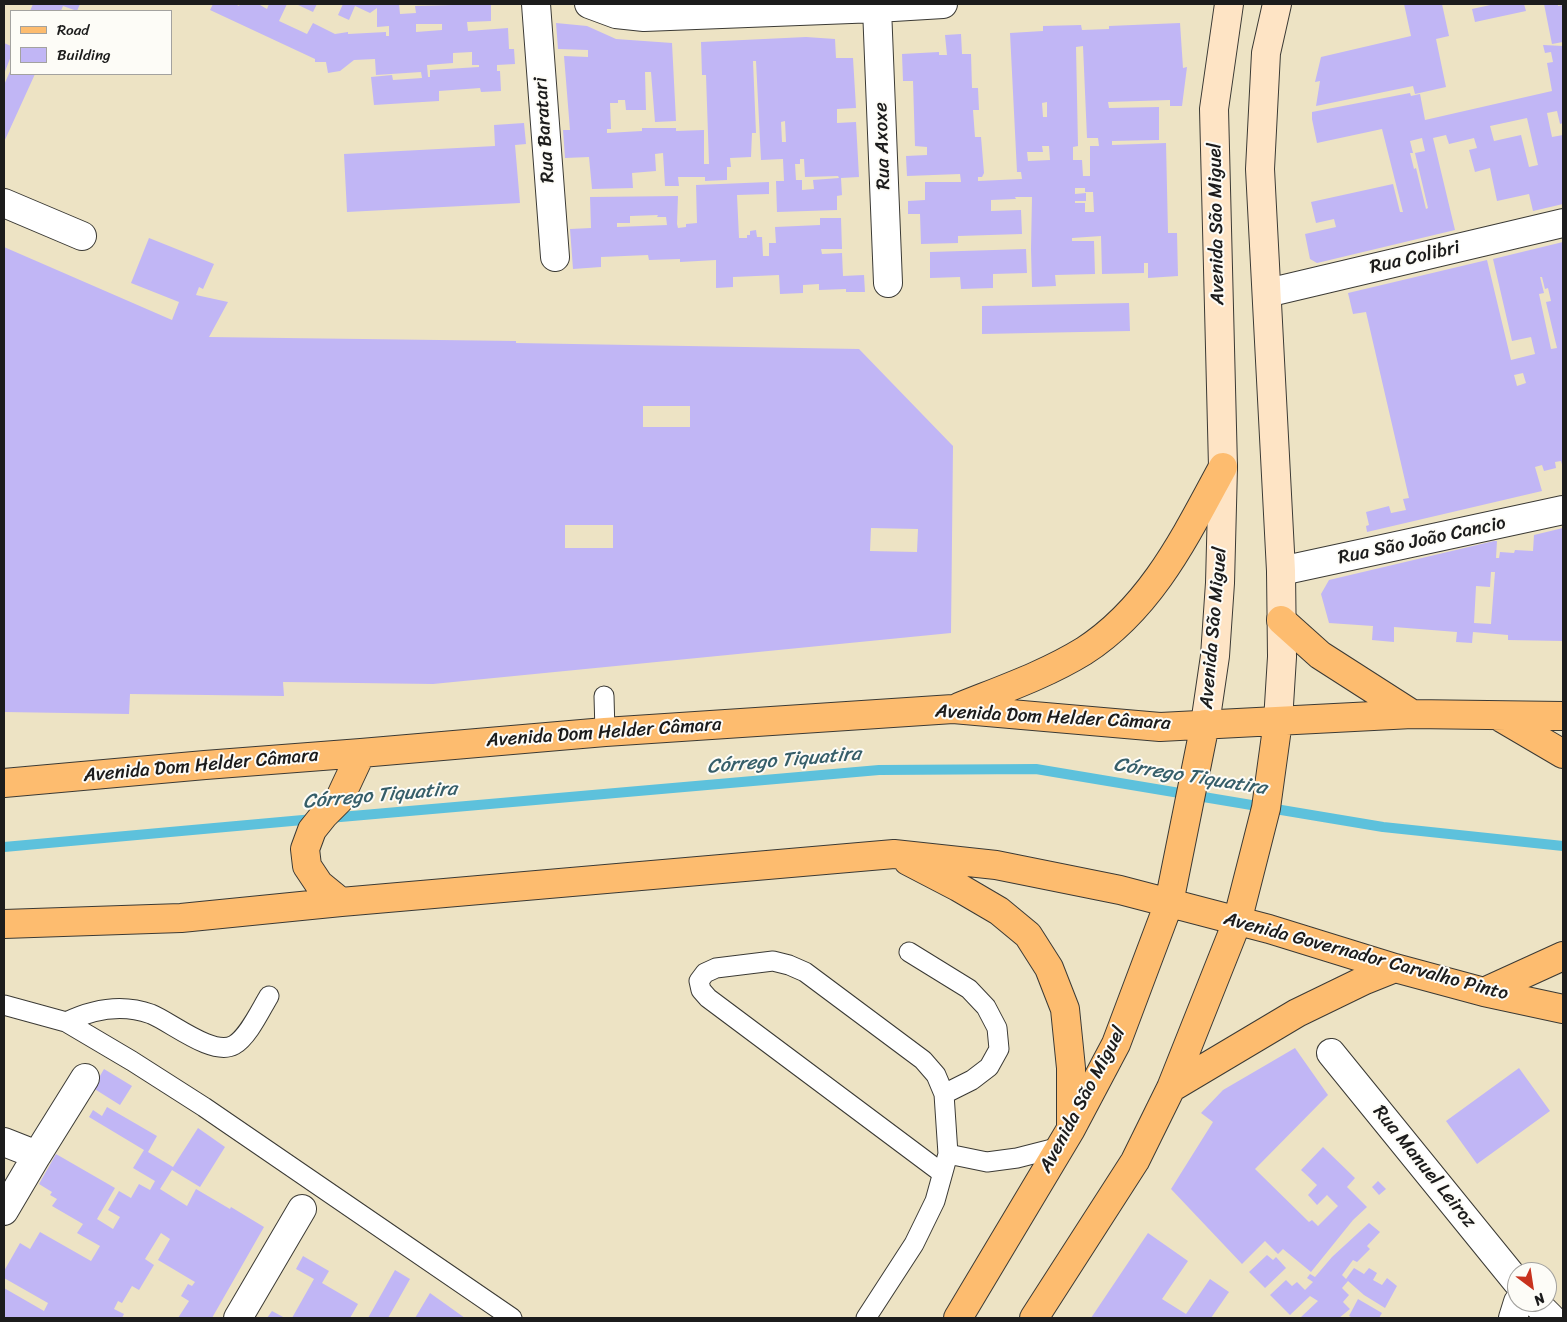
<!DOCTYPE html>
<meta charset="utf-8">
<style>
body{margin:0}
#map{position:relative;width:1567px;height:1322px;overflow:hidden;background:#ede3c4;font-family:Sriracha,sans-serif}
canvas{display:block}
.frame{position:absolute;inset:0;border:5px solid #1c1c1c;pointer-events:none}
.legend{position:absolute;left:10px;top:10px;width:162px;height:65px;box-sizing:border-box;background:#fdfcf7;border:1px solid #a3a29f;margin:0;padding:6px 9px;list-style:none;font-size:15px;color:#1c1c1c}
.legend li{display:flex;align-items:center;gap:10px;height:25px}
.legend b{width:25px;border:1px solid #a3a29f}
.north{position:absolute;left:1507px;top:1262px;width:50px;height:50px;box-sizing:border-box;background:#fdfcf7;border:1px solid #a3a29f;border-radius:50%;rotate:149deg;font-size:14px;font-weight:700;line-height:20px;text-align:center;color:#1c1c1c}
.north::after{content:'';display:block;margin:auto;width:18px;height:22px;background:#c8321e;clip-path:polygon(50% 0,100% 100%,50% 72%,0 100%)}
</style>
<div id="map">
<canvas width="1567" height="1322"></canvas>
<div class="frame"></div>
<ul class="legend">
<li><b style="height:6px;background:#fdbc6f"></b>Road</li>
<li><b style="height:14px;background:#c1b6f5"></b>Building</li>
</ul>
<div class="north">N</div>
</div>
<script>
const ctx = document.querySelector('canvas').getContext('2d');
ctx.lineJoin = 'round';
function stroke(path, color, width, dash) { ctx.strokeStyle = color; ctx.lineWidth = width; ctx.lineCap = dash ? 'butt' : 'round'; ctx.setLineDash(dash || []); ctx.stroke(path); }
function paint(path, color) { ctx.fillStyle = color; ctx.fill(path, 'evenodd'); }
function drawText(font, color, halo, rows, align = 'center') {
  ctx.font = font + ' Sriracha,sans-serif'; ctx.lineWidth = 4; ctx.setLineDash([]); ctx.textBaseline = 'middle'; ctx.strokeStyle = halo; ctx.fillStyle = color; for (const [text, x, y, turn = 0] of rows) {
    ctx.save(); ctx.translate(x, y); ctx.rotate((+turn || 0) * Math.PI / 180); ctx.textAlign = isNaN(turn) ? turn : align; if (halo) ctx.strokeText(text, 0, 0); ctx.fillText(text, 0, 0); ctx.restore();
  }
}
stroke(new Path2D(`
 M329,818l550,-48 157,-1 347,58 180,19
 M4,847l310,-28`), '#5dc1dc', 10);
paint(new Path2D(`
 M33,4h47l-3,7 -14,-5 -2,5h-31z
 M213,4h22l4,2 1,-2h20v1l7,4 2,-5h18l-8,17 28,13 6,-11 22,11 13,-2v2l38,-2v4h3v-10l-12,1v-19l-7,5 -15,-7 -6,14 -11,-5 5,-11h56l1,10 16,-1 -1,-7 76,-2v17l-24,1 1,9 40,-3 1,21h5l1,15 -18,1v6h3l1,20 -20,1 -1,-4 -41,3v10l-65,4 -3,-28 21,-2 1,5 29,-2 -1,-6 -45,3 -1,-16 -21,1 -14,11 -12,2 -2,-11h-11v-3l-105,-49zM416,24h26v6l-26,2zM472,52v13h7v2l-49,3v7h-2l-1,-12 26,-2v-10z
 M296,4h21l-4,8z
 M1404,4h38l7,32 -13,3 10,48 -31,7 -2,-8 -97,20 4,-25 -5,1 6,-25 90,-21z
 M1495,4h29l2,7 -51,11 -3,-13z
 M1544,4h14v2l5,-1v37l-11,2z
 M556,23l31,3 29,13 56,4 4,78 -21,1 -4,-50h-6l1,38h-20l-1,-10h-7v3h-8l1,26h-4v4l35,-2v-3h34v3l28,-1v34h5l-3,-89h-4l-1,-33 105,-5 29,2 1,19h17l3,50 -19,1v14l19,-1 3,55 -18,1 1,17 -5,1v14l-60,2 -1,-31h8l-1,-22 -22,1 -5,-99h-3l3,72h-4l-1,24 -21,1 1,9h-4v13l-22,1v-4h-27l1,9h-14l-2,-33 -8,1 1,17 -24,2 1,15 -41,1 -3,-32 -24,1 -2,-28h7l-6,-74 24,1v-7l-30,-1zM785,121l1,21h-4l-1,-20zM800,159h4l1,18 33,-1 1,2 -26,2 1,9 -12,1v-10h-6l-1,-16h5z
 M1180,23l3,45 4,-1 -5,39h-12v-6l-62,2 1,6 50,-1v33l-47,1v4l54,-2 2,90h9l1,43 -30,2v-15h-4v10l-42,1 -1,-38 -29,2v3h22l1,33 -40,1 1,11 -24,1 -1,-38 1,-52h-17l1,2 -25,1v11l30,-1 1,24 -64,2v7l-37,1 -1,-30h-12v-13l17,-1v-18h36l-1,-8 -53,2 -1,-20 21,-1v-8l-12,-1 -2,-65h-10l-1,-27 37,-2v3h8l-2,-20 16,-1 1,20h9l1,34h6l1,22h-6l2,27h6l3,36 -2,4h-4v4l44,-2 -1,-7h-4l-7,-139 33,-2v-5l38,-1 1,5 27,-1v-3zM1083,46l4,92h11l1,8h-9v30h-7l-1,-16h-9v-13l5,-1 -2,-99zM1047,102v15h-4l-1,-14zM1042,146h7l1,14 -22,1 -1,-9h16zM1075,188h10v4h8l1,20h-9v-9h-10v-2h11v-8l-11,1z
 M4,43l7,3v10l-7,18z
 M1543,45l20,1v77l-3,1 -3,-13 -10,2 5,24 11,-2v69l-30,7 -4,-17 -32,7 -7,-33 -15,4 -6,-22 8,-2 -3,-10 -25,6 -3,-9 -13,3 22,92 -138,33 -7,-4 -5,-25 31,-7 -2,-8 -18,4 -5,-21 82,-18 7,28h3l-21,-83 -65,14 -5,-24v-7l98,-19 1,3 9,-2 5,26 127,-29 -5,-28 6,-1 -2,-10 -6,1zM1527,118l11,47 -9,2 -8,-32 -27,6 -4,-15zM1422,138l3,13 -10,2 13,55 -2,1 -10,-41 -2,1 -4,-16h3l-3,-12z
 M11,69v5h24l-31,68v-57z
 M524,123l2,21 -11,1 5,58 -173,9 -3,-58 151,-8 -1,-21z
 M769,182v12l-32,1 2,43h8v-3h3v-4l6,-1 1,7h5l1,19h6v-13h7l-1,-16 45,-2v-7h21l1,31h-21l1,5 20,-1 1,23 21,-1 1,17h-19v-3l-27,1v-6l-16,1v8l-23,1 -1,-19 -46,2v10l-17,1v-28l-36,2v-3l-31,1 -1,-5 -47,2v10l-28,2 -3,-40 21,-1 -1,-31 88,-1 -1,28 1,4 8,-1v-3l11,-1 -1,-38zM658,215l-1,2h9l1,8 -50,2v-4h13v-7z
 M149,238l65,26 -11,25 -4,-2 -3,8 32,7 -19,35 307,4v2l343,6 94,97 -2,187 -518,51 -150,-2 1,14 -154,-2 -1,20 -125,-2v-465l168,73 7,-18 -48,-19zM643,406h47v21h-47zM565,525h48v23h-48zM871,528l47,1 -1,23 -47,-1z
 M1563,242v226l-2,-7 -6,1 1,6 -12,3 -2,-6 -7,2 7,24 -175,41 -1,-6 3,-1 -3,-13 23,-6 2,7 15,-3 -3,-11 6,-1 -43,-186 -13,2 -5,-21 139,-33 24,100 24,-6 -4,-17 -19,4 -19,-82zM1540,277h2l3,12 3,-1 3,13 -5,1 11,46 -6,1 -12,-55 5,-1zM1523,373l3,10 -9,3 -3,-11z
 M1026,249l1,24 -34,1v14l-32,1 -1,-12 -30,1v-26z
 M1129,303l1,28 -148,3v-28z
 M1563,528v113l-55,-1v-5l-35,-3 -1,11 -16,-1 1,-10 -63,-5v15l-22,-2 1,-14 -44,-3 -8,-29 8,-14 165,-39h3l-1,17h3l1,-6 14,1 1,-3 18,1 1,-16zM1491,572h4l-4,52 -17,-1 2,-37 14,1z
 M1295,1048l33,47 -73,74 54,53 3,-2 6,6 20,-20 -11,-11 -10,10 -9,-10 9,-10 -16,-15 22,-23 32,31 -8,9 20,20 -14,13 -42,52 -28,-23 -5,5 -13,-13 -23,23 -71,-75 42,-67 -12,-9 22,-23z
 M1519,1068l31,43 -73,53 -31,-43z
 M104,1069l28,17 -12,19 -27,-17z
 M107,1107l50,29 -9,16 25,15 25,-39 27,19 -25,40 -28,-17 -12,19 27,17 9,-17 34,20 1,-2 33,20 -52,91h-34l11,-17 -8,-5 7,-12 4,2 3,-4 -37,-22 12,-21 -9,-6 -16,26 9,6 -15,25 -7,-4 -10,17 -4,-2 -4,8 10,5 -2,4h-118v-30l40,23 4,-8 -44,-25v-7l16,-28 10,6 10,-17 51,29 9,-15 -23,-13 6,-9 -31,-18 5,-7 -7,-4 2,-3 -13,-8 17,-30 59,34 -18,31 16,10 7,-12 -12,-7 11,-19 12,7 8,-14 11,6 5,-9 -22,-13 11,-18 -55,-33 4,-7 9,6z
 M1378,1181l8,8 -7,6 -7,-8z
 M1369,1223l11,9 -13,14 3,3 -13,13 -4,-2 -11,15 4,4 8,-11 10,6 5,-6 8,5 -4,7 9,5 5,-7 10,8 -12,22 -21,-13 -16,-14 -6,7 7,7 -6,7 7,7 -11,9h-39l18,-17 -8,-5 -20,19 -20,-20 16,-15 6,6 5,-4 8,8 8,-8 -6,-4 3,-4 5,3 17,-20z
 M1148,1233l40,28 -26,38 24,15 24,-35 19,13 -18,26h-120z
 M1267,1255l6,5 3,-3 10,11 -21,20 -16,-16z
 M303,1256l26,15 -7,12 36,21 -8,14h-58l22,-39 -18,-10z
 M395,1270l15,9 -22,39h-20z
 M430,1293l35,25h-50z
 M1358,1299l24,14 -3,5h-26l-4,-2z
 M272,1311l13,7h-18z`), '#c1b6f5');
const lane = new Path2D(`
 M604,696l1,36
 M909,952l60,37 17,18 11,21 2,21 -10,18 -17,13 -28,14
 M4,1005l62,17 66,39 72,46 308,211
 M66,1022c27,-13 55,-19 85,-8 20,8 62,43 83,31 14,-8 26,-34 35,-49
 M948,1154l39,8 30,-4 43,-11
 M866,1318l48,-74 21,-43 13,-47 -4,-60 -8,-19 -13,-15 -118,-88 -16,-7 -16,-4 -57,7 -11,5 -6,8 2,9 7,8 234,175`);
const street = new Path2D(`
 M536,4l19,253
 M589,4l27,10 28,3 233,-9 66,-4
 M877,8l11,275
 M4,203l78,33
 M1267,293l296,-70
 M1281,571l282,-61
 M1331,1053l186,229
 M4,1142l33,13
 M4,1211l33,-56 48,-77
 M1535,1302l16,16
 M238,1318l64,-109
 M1513,1318l5,-16`);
const secondary = new Path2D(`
 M1277,4l-11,49 -6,116 21,402 1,86 -4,64
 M1205,724l10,-68 5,-73 3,-116 -9,-358 15,-105`);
const primary = new Path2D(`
 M1281,620l39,35 92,59
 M959,707c42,-17 86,-32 125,-56 68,-44 102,-116 139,-184
 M1500,717l63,37
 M4,783l201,-18 156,-12 244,-21 348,-23 207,18 252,-13 151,2
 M908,861l50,26 41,24 29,24 21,33 16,41 6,59v58
 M341,902l-22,-18 -12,-18 -2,-17 7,-19 12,-15 15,-15 22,-47
 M4,924l177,-6 160,-16 553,-48 102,11 124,25 149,39 126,39 89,24 79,17
 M1484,992l79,-36
 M1171,1088l126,-75 68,-33 30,-12
 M958,1318l113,-189 45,-85 53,-141 36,-179
 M1034,1318l101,-157 36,-73 66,-166 29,-114 12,-87`);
stroke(lane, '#3b3a35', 21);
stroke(street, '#3b3a35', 30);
stroke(secondary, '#3b3a35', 30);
stroke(primary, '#3b3a35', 30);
stroke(lane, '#fff', 19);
stroke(street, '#fff', 28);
stroke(secondary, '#fee4c5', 28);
stroke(primary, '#fdbc6f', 28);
drawText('19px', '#1c1c1c', '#fdfcf7', [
 ["Rua Baratari",545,130,-94],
 ["Rua Axoxe",883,146,-92],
 ["Avenida São Miguel",1217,224,-91],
 ["Rua Colibri",1415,258,-13],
 ["Rua São João Cancio",1422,541,-12],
 ["Avenida São Miguel",1214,628,-85],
 ["Avenida Dom Helder Câmara",1053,718,3],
 ["Avenida Dom Helder Câmara",604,733,-4],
 ["Avenida Dom Helder Câmara",201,766,-5],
 ["Avenida Governador Carvalho Pinto",1366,957,15],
 ["Avenida São Miguel",1083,1100,-62],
 ["Rua Manuel Leiroz",1424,1167,51]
]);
drawText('italic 20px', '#365e69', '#fdfcf7', [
 ["Córrego Tiquatira",784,761,-5],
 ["Córrego Tiquatira",1190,777,9],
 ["Córrego Tiquatira",380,796,-5]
]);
</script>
